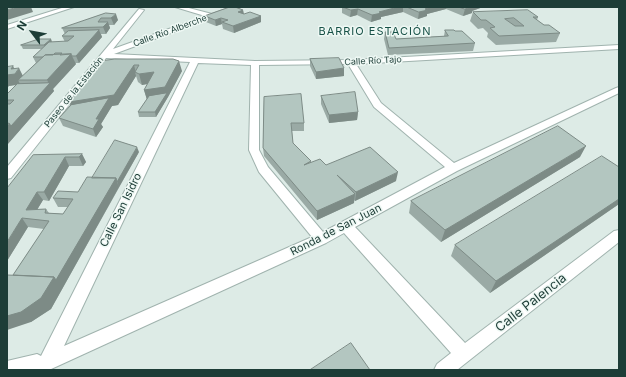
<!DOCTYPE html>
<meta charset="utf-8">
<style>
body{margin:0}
#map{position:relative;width:626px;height:377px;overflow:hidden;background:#ddebe6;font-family:Inter,sans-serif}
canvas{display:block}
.frame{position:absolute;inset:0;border:8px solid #1d3d37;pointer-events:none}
.north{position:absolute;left:12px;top:12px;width:40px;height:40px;-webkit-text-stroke:3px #eef8f4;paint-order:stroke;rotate:302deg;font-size:11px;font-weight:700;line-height:16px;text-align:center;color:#1d3d37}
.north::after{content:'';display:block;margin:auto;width:14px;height:18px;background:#1d3d37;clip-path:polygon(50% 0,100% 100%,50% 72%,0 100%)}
</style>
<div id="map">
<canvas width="626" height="377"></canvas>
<div class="frame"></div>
<div class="north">N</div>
</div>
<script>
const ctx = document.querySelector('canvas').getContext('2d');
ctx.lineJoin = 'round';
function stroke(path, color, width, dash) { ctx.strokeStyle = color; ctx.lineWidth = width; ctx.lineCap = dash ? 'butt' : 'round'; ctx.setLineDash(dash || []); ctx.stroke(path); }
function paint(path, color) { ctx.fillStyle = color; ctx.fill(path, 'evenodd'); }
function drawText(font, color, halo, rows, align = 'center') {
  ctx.font = font + ' Inter,sans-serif'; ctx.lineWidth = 3; ctx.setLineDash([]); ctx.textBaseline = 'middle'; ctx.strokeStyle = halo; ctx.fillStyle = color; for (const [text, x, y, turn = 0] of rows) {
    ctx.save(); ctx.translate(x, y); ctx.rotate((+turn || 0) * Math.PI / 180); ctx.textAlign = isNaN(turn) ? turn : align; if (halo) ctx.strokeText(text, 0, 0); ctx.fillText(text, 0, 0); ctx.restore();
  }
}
const street = new Path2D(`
 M65,7h9l-67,22v-4z
 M175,7h10l27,7 20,-7h9l-127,47 141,7 96,-1 268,-15v4l-263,15 25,39 73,60 162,-75 3,-1v6l-162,78 -102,56 110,116 149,-112 5,-1v12l-162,128h-23l3,-6 14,-11 -107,-120 -18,10 -277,127h-42v-9l30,-7 4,2 149,-294 -84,-4 -95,120 -4,1v-12l132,-158 5,1 -31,39 92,-33zM198,63l53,2 -2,85 10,22 53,65 -248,109zM348,64l26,43 71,60 -122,65 -55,-65 -9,-17v-85z`);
stroke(street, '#a0b3ae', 2);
paint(street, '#fff');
paint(new Path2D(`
 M342,7h141l-11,4v2l-9,3 -17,-7 -19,5v2l-9,3 -15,-7 -22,5v2l-10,3 -14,-7 -7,2 -8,-4z
 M243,10l1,4 17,2v6l-27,11 -11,-4 -1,-5 -6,2 -10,-4 -1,-6z
 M473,12l65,5 -1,3 7,5 16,8 -4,9 -60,3 -9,-8 1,-4 -5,-5 -5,1 -8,-8z
 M106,13l12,7 -4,5h-5l1,3 -4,6h-5l1,3 -23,26h-4l1,1 -23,25 1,2 -47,54v-51l10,-9 -8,1 4,-20 1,3 9,7 13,-13 -3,-6 9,-8h-19l-2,-4 30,-6 1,3h13l-3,-6 3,-2 -3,-6z
 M445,30l10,1 20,12 -2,8 -85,4 -4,-16 1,-7 11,7 48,-3z
 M115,59l67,12 -14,26 -12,20h-17l-1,-5 9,-13 -3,-9 3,-6 -5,1 -4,-3 -2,-6 -18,29 -6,1 -11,18 2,3 -7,10 -33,-11 -4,-8 12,-13 -2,-3z
 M310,59l34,9v8l-28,3 -6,-13z
 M321,96l37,16 -1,8 -28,3 -8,-19z
 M264,97l40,26v8h-12l1,12 18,19 85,19 -41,20 -1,-1v3l-37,17 -53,-64 -1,-8z
 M139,152l-88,157 -20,13 -18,-47 31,-46 -16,-2 -21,34 26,-106 49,-1 4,8 -3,4h-14l-20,35 -6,-1 -6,10 9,-1 3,4 14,1 5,-7h-10l-5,-9 25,-6 14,-14z
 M580,157l-139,85 -32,-29 2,-12z
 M619,167v37l-129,89 -39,-37 4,-11z`), '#9aaaa5');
paint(new Path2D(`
 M18,7h13l2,5 -26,8v-10z
 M398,7h5v5l-22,5v2l-10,3 1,-7 7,-3z
 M432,7h15l-1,2 -19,5v2l-9,3 1,-7 6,-3z
 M470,7h13l-11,4v2l-9,3 2,-7z
 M358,9l-1,6 -7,2 1,-7z
 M243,10l1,6 -6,-4z
 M116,14l2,6 -4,5 -3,-7z
 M261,16v6l-27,11 -1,-7z
 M221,18l1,6 -6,2 -1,-6z
 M108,22l2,6 -4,6 -3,-7z
 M99,30l3,7 -23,26 -3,-7z
 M51,39l1,4 -6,6 -2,-4z
 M71,54l5,10 -23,25 1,2 -47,54v-19l42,-42 -2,-4z
 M179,61l3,10 -14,26 -12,20 -1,-5 -8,-12 -3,-10z
 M134,65l2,8 -1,-1 1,4 -18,29 -6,1 -11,18 2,3 -7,10 -3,-8 -19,-16 -5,-11z
 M13,66l3,7 3,-5 5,10 -6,2 2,4 -11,2 -2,2v-13z
 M344,68v8l-28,3v-7z
 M154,72l3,10 -15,3 -3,-11z
 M358,112l-1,8 -28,3v-8z
 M586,146l-6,11 -139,85 4,-12z
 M137,147l2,5 -20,35 -2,-5z
 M82,154l4,8 -3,4 -4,-9z
 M65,157l4,9 -20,35 -5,-9z
 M398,172l-2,9 -41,20 1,-9z
 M116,178l3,9 -68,122 -20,13 -24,8v-14l47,-39z
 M37,192l6,8 -11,18 -6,-8z
 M355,194l-1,9 -37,17v-9z
 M619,199v5l-129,89 6,-12z
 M22,218l6,9 -21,34v-19z`), '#7d8b86');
const building = new Path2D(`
 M7,7h11l-11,3z
 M230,7h5l8,3 -5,2 6,2 6,-2 11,4 -28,10 -11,-4 6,-2 -7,-2 -6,2 -10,-4z
 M343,7h55l-19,5 3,1 -10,2 -14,-6 -7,1z
 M407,7h25l-7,2 3,1 -9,2z
 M459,7h13l-7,2z
 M528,10l10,7h-5l11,8h5l11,8 -61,3 -9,-8 5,-1 -9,-7h-5l-8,-8zM514,18l10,8h-9l-10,-7z
 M106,13l10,1 -5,4h-10l-3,4h10l-5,5 -41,1z
 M99,30l-23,26h-4l-1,-2 -11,1 2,-2h-7l-2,2h-8l-2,2h-10l16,-15 19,-1 6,-5h-12l6,-5z
 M445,30h9l1,1h7l13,12 -86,5 -4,-16h8l3,7 52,-3z
 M39,39h12l-7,6h-23z
 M71,54l-24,26h-29l27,-25z
 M339,58l5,10 -28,4 -6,-13z
 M115,59h58l6,2 -14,26 -21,3 10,-18 -15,2 -4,-2 4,-7h-5l-20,30 -45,7 29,-38 4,-3z
 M13,66l-2,3 8,-1 -4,6 -8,1v-8z
 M50,83l-39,43 -2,-3 -2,1v-20h3l4,-4h-7v-6l10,-10z
 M355,92l3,20 -29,3 -8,-19z
 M167,93l-12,19h-17l11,-16z
 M301,94l3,29h-13l2,20 18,18 -7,4 16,-6 6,6 44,-18 28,25 -42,20 -19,-17 18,19 -38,17 -54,-63 1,-51z
 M109,98l-13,21h3l-6,10 -34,-11 12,-13z
 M558,126l28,20 -141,84 -34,-29z
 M115,140l22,7 -20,35 -1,-4h-24z
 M82,154l-3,3h-14l-21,35h-7l-11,18 20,-1 -1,4 18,1 10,-15 -20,-1 5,-7 20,1 9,-15 29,1 -60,102 -2,-3 -41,-2 36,-54 -27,-3 -15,24v-54l26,-33z
 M602,156l17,11v32l-123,82 -41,-36z
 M7,275l47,2 -13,21 -20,14 -14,4z
 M351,343l19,27h-60z`);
paint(building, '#b3c6c0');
stroke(building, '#7d8b86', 1);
drawText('9px', '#1d3d37', '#eef8f4', [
 ["Calle Río Alberche",170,31,-20],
 ["Calle Río Tajo",373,61,-3],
 ["Paseo de la Estación",74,92,-51]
]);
ctx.letterSpacing = '1px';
drawText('11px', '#175147', '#eef8f4', [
 ["BARRIO ESTACIÓN",375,32]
]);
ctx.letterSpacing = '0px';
drawText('11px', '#1d3d37', '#eef8f4', [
 ["Calle San Isidro",121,210,-64],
 ["Ronda de San Juan",336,230,-27]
]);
drawText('13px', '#1d3d37', '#eef8f4', [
 ["Calle Palencia",531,303,-38]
]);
</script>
